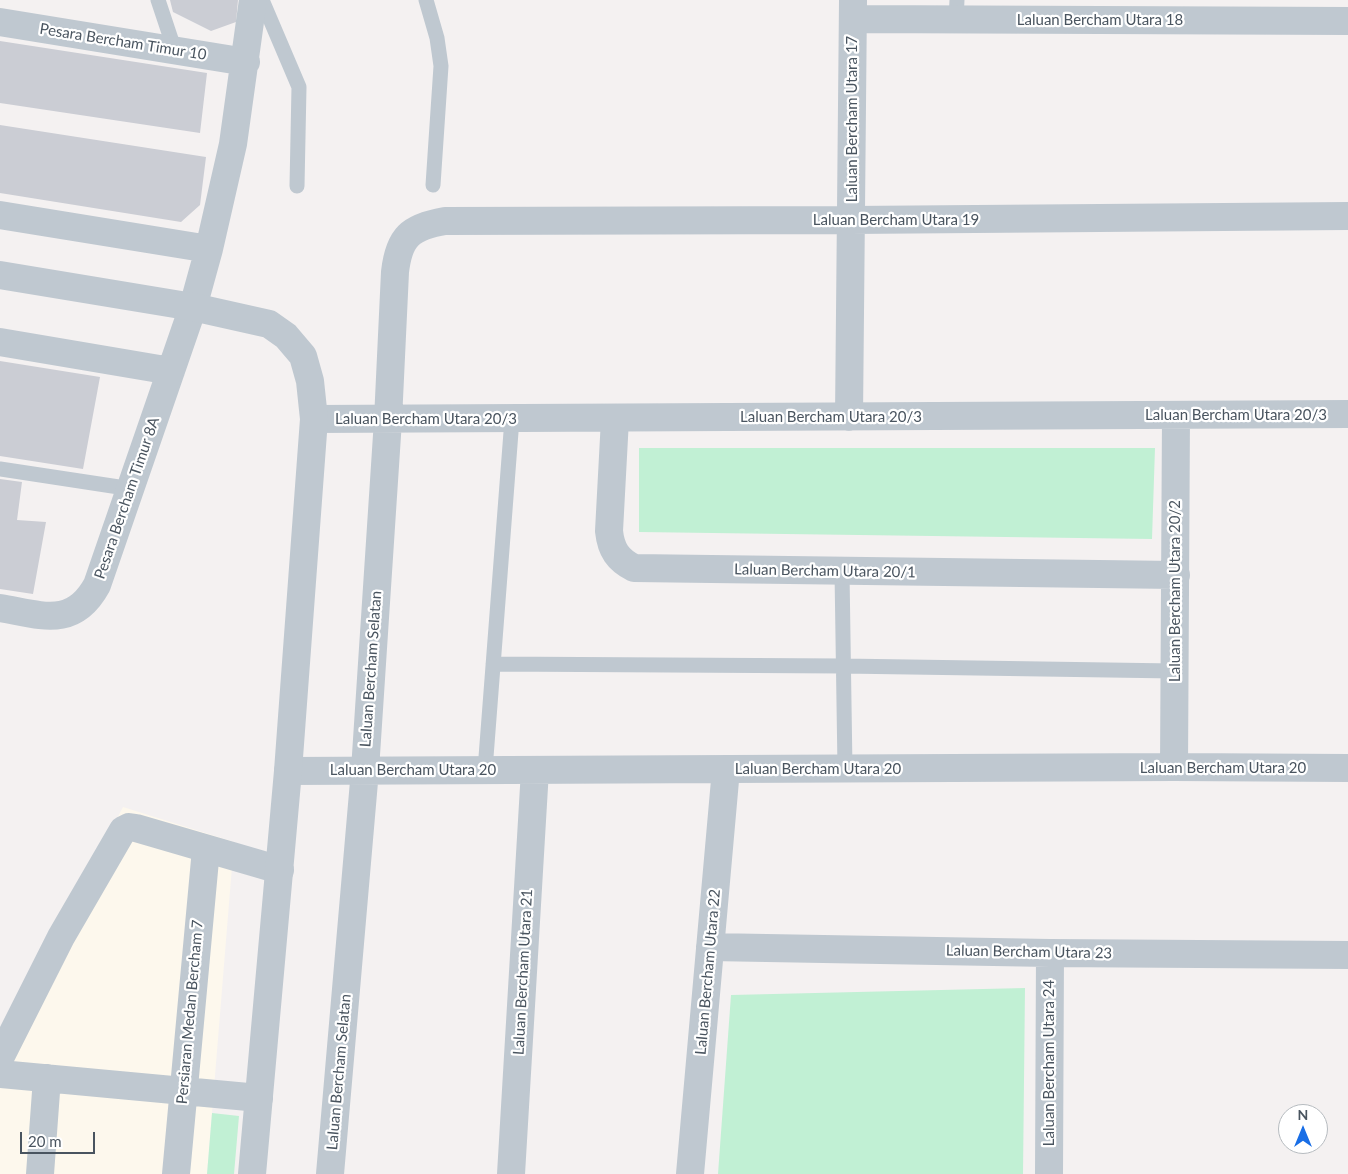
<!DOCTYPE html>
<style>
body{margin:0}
#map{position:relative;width:1348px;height:1174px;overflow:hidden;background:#f4f1f1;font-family:Lato,sans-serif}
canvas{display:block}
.north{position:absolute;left:1278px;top:1104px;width:50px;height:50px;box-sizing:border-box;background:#fff;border:1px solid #b6bbbf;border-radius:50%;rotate:0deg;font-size:14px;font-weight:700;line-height:20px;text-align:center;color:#49545f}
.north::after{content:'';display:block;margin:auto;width:18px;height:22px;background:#196ee6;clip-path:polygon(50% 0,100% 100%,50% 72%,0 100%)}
.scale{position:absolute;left:20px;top:1132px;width:75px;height:22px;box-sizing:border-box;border:2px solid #49545f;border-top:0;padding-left:6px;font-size:15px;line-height:18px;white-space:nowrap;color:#49545f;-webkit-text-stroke:4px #fff;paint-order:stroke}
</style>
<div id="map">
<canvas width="1348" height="1174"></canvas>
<div class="north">N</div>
<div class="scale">20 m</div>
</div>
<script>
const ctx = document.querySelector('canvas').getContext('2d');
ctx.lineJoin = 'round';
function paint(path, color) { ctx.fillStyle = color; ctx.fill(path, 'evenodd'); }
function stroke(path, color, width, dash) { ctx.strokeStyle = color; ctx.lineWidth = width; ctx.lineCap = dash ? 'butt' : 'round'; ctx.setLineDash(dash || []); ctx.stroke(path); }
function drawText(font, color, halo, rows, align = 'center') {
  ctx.font = font + ' Lato,sans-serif'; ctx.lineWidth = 4.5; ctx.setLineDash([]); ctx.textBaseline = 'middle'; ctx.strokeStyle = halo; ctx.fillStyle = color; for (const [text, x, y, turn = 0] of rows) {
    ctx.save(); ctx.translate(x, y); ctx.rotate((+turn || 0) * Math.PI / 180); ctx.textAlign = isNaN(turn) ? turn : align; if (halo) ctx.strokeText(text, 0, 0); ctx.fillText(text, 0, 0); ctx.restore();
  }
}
paint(new Path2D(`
 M123,807l111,35 -27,332h-207v-132z`), '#fdf8ed');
paint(new Path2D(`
 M639,448h516l-3,91 -513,-7z
 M1025,988l-2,186h-305l13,-179z
 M212,1113l27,3 -5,58h-27z`), '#c1f0d4');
paint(new Path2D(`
 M170,0h68l-2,22 -25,9 -38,-19z
 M0,41l207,32 -7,60 -200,-30z
 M0,125l206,32 -6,48 -19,17 -181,-29z
 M0,361l100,16 -17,92 -83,-13z
 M0,479l22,3 -5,38 29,2 -13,72 -33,-5z`), '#cbcdd4');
stroke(new Path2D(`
 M158,0l17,51
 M262,0l37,87 -2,99
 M426,0l11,38 4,28 -8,119
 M956,20l1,-20
 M0,469l132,20
 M842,572l3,197
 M493,664l350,2 332,5
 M485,770l27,-351`), '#bfc8d0', 15);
stroke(new Path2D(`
 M853,19l495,2
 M0,22l246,40
 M0,215l209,34
 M0,342l171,29
 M849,417l4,-416
 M314,419l1034,-5
 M615,419l-6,112c2,19 9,29 25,37l542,7
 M0,608c41,7 73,21 97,-23l96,-278 16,-58 24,-105 20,-144
 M1174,767l2,-352
 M288,771l886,-4 174,1
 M710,947l340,6 298,2
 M0,1058l61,-121 62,-107 6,-3 7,1 144,42
 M0,1074l259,24
 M40,1174l7,-96
 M176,1174l30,-325
 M330,1174l35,-404 23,-350 7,-148c4,-35 15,-45 50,-51l406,-1 497,-4
 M511,1174l24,-404
 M690,1174l36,-405
 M1049,1174l1,-221`), '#bfc8d0', 28);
stroke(new Path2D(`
 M0,275l193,32 76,17 17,12 17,20 7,25 4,38 -26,352 -36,403`), '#bfc8d0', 28);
drawText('15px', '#49545f', '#fff', [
 ["Laluan Bercham Utara 18",1100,20],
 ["Pesara Bercham Timur 10",123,42,9],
 ["Laluan Bercham Utara 17",852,119,-90],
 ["Laluan Bercham Utara 19",896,220],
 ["Laluan Bercham Utara 20/3",1236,415],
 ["Laluan Bercham Utara 20/3",831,417],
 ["Laluan Bercham Utara 20/3",426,419],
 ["Pesara Bercham Timur 8A",127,498,-71],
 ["Laluan Bercham Utara 20/1",825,571,1],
 ["Laluan Bercham Utara 20/2",1175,591,-90],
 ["Laluan Bercham Selatan",371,669,-86],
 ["Laluan Bercham Utara 20",1223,768],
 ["Laluan Bercham Utara 20",818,769],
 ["Laluan Bercham Utara 20",413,770],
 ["Laluan Bercham Utara 23",1029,952,1],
 ["Laluan Bercham Utara 21",523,972,-87],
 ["Laluan Bercham Utara 22",708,972,-85],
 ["Persiaran Medan Bercham 7",190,1012,-85],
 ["Laluan Bercham Utara 24",1049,1063,-90],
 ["Laluan Bercham Selatan",339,1072,-85]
]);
</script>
